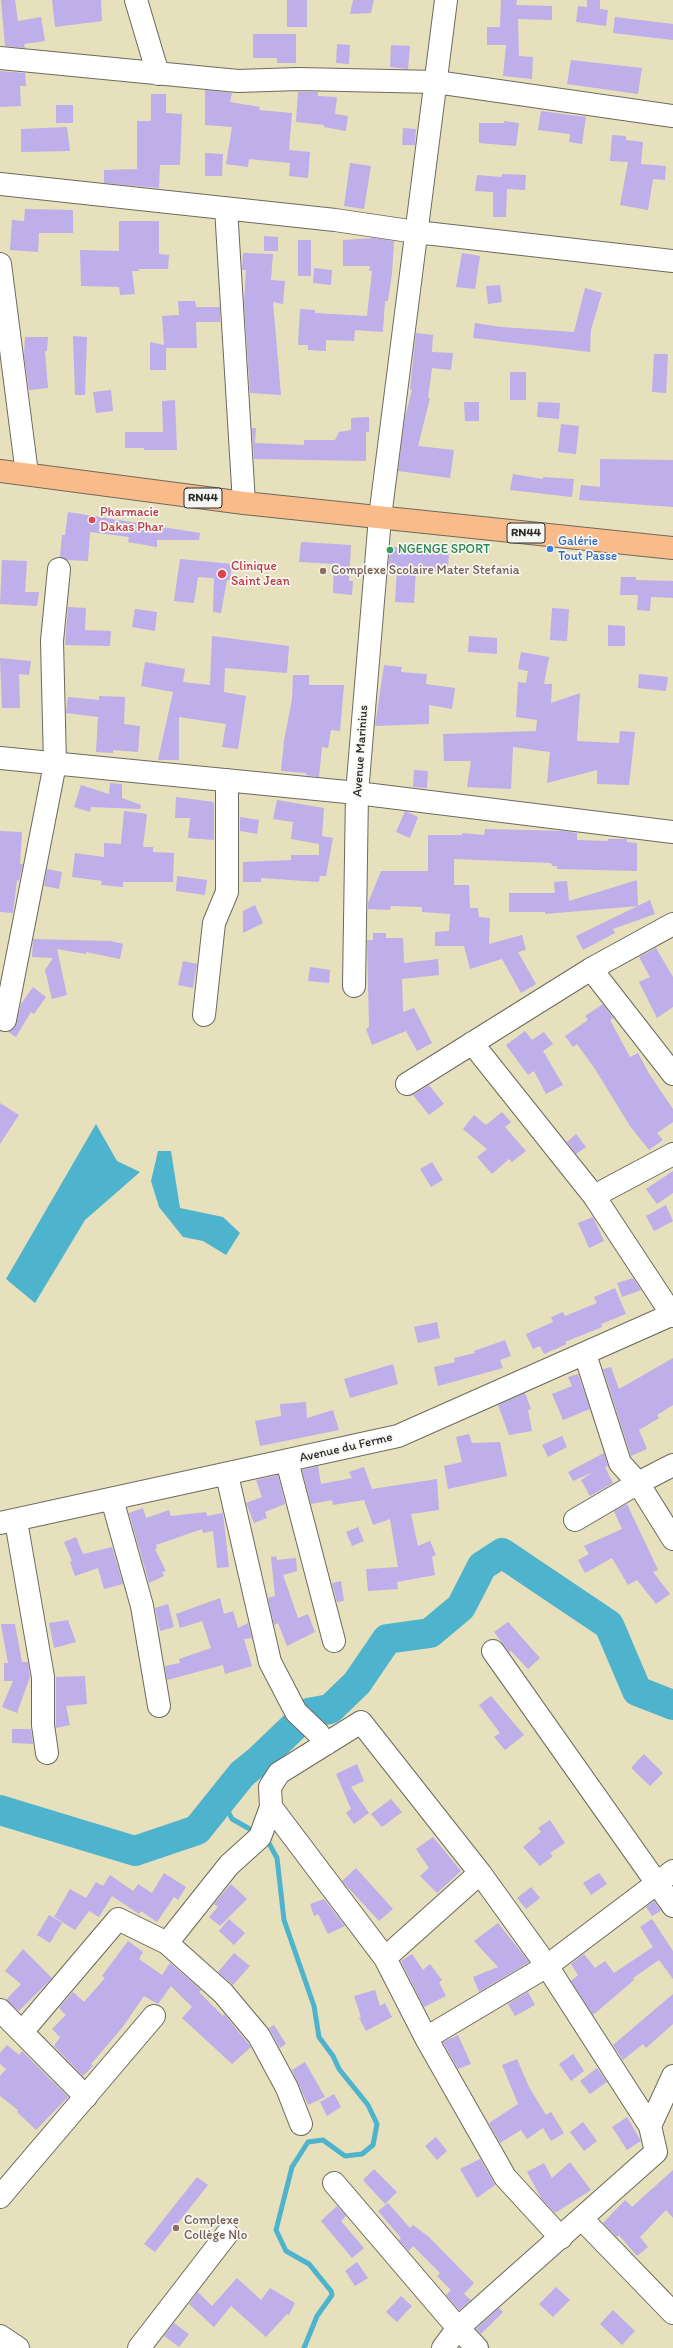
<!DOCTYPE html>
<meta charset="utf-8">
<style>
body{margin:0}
canvas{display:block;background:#e6e0bc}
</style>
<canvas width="673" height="2348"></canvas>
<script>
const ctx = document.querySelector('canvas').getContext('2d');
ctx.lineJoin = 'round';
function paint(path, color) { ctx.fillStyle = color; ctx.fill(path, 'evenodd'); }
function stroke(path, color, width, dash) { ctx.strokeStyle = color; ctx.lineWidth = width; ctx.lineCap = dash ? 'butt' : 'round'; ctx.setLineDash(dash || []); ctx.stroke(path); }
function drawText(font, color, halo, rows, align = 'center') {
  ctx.font = font + ' Itim,sans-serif'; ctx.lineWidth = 3.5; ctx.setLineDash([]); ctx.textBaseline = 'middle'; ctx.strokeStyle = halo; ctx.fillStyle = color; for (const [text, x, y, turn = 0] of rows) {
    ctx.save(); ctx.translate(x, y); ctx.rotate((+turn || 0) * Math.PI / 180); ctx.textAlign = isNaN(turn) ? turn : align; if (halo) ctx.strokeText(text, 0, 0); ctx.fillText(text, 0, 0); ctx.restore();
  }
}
paint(new Path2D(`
 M96,1124l21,37 23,11 -55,48 -50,83 -29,-24z
 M158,1151h13l9,57 43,9 17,16 -14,22 -23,-14 -20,-4 -24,-30 -8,-26z`), '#4eb4cd');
stroke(new Path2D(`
 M222,1799l10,20 25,14
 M266,1838l11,20 7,62 30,86 5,31 14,19 6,13 29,36 9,19 -4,21 -11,9 -17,2 -22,-16 -15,2 -16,25 -16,63 10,21 23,13 22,27 1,4 -15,21 -13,32`), '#4eb4cd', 5);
stroke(new Path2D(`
 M0,1810l135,41 62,-21 45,-56 16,-13 50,-48 22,-4 27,-26 30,-44 43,-6 31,-26 21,-41 20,-13 107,72 28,66 36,14`), '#4eb4cd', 30);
paint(new Path2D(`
 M1,0h14l3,21 23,-4 4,24 -21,3 1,4 -20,-2z
 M52,0h49l1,21 -47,6z
 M287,0h20v27h-20z
 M353,0h21l-3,13 -21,1z
 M501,0h16l-1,5 36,1v14l-34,-1 1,37 14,1 -1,22 -29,-3 3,-31h-19v-18h13z
 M587,0h13v9l8,1 -2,16 -30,-4 2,-16 9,1z
 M615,17l58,7v16l-60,-7z
 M253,34h43v29h-19v-5h-24z
 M337,44l13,1 -1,19 -13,-1z
 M391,45l19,1 -2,23 -18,-2z
 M571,60l71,8 -4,26 -71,-10z
 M0,71l25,2 1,13h-6l1,20 -21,1z
 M205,90l27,3 -2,9 30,5 -1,3 33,3 -3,37 21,2 -2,26 -19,-2 1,-13 -41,-4 -1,8 -22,-3 6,-37 -27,-2z
 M298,92h20v4l19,1 -2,17 13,2 -2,15 -22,-4v-2l-28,-3z
 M151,94h15v19l16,1 -2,51h-20l-1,23 -55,-5v-13l33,-1v-48h14z
 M56,105h17v18h-17z
 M541,111l45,6 -4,27 -13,-2 1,-8 -32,-4z
 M504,121l15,2 -3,23 -37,-3v-20h25z
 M67,127l3,24 -49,1v-23z
 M403,128l13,1 -1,16h-13z
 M612,135l14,1v4l17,2 -2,22 25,2 -1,14 -12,-1 -5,31 -28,-5 8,-43 -18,-1z
 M205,153l18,1 -1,22h-17z
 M350,163l21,3 -7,43 -20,-3z
 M502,174l24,1 -1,15 -18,-1 -1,28h-13v-25l-18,-1 2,-16 25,2z
 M25,209l48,1v23h-34l-1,19 -28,-2 2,-30 12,1z
 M119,221h40v33l10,1 -1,14h-29v2h-7l3,23 -15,1 -1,-8 -38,-1 -1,-36 39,1z
 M264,236l14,1v14h-14z
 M374,238l20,3 -2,32 -4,28h-3l-2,31 -28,-2 -1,11 -28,-1v11l-18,-1v-5h-10l2,-36 15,1v3l52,3 5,-45h-3l1,-5h-27v-26z
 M298,240h13v36h-13z
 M243,253l30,1 -2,26 14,1 -2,23 -10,-2 8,93 -31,-2 -6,-91 2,-32h-4z
 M462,253l18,3 -5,33 -19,-2z
 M314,268l18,2 -1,15 -18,-2z
 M500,285l2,17 -14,2 -2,-18z
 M585,288l17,5 -11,37 -1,22 -117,-14 2,-15 26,4 73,5z
 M178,301h17l1,6h24v15h-24l1,26h-31v22h-16v-28l14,3 -2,-29 17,-1z
 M416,333l17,2 -1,17 21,1 -2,17 -19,-2 -4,30h2l-12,48 36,4 -4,28 -52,-7 7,-54 7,-27 -2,-1z
 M73,336l14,1 -2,58h-10z
 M25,337h23l-1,14h-2l3,37 -19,2 -5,-34z
 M654,354h14l-2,39 -14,-1z
 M510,372h16v28h-16z
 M111,390l2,21 -17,2 -3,-21z
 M175,400l2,50h-33v-2h-19v-16h38l-1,-31z
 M464,402h15v19h-14z
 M538,402l22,1 -1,16 -22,-2z
 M369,417v15h-3v29l-112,-2 -2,-31h4l-1,15 49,2v-5h31l4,-8 12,-2v-12z
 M561,424l18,2 -3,28 -18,-2z
 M600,459l73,1v47l-94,-7 2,-15 19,2z
 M513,474l30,5v-2l31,2 -2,18 -62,-7z
 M68,512l132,21 -1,7h-42v7l-29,-5 1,-5 -39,-5 -2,29 -21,-1 -7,-3 2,-22h3z
 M301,542l50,3 -2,36h4l-1,14 -19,-2 1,-29 -35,-2z
 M390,547l59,3 -1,22 -32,-2 -2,33 -19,-1 2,-33h-9z
 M180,559l52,5 -2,16h-3l-6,33 -8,-1 1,-34 -16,-1 -4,26 -20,-2z
 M2,560l25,1 -2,31h14l-2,14 -37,-2z
 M621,577h15v3l37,1v17l-22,-1 -1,14 -13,-1 1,-15h-18z
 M68,607l18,1 -1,22 26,1 -1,15 -45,-1z
 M552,608l17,1 -2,32 -17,-1z
 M135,609l22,3 -2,19 -23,-4z
 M608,625l17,1v20h-17z
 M212,636l77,10 -2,27 -62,-5 -1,24 22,4 -8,53 -16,-2 4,-23 -47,-7v43h-21l15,-68 -32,-6 4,-24 40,7 -2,13 27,3z
 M469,636l28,2v16l-29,-2z
 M521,652l28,5 -5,27h8l-1,19 29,-10 -3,48 42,2 1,-12 15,1 -6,53 -32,-1v-14l-50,13 3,-31 -37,-5 -2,42 -44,-2 4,-26h-27l-1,-27 93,-3 1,-11 -21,-3 2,-35 8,1 2,-12 -10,-2z
 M0,658l31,3 -2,14 -10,-1 1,34h-18z
 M384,665l18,2 -1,5 26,2 -1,10 29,4 -3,21 -23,-4v19l-54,2z
 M639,674l29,3 -2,14 -28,-3z
 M293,675h16v10h35l-4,46 -9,-1 -3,18 -6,-1 -3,30 -13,-2v-2l-25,-2 3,-30 8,-42z
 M99,696l26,1 -1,27 16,2 -2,26 -25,-2v3l-17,-1 2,-35 -32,-4 2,-16 31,3z
 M414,770l14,1 -1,17 -14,-1z
 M110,783l12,1v14l19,7 -1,4 -49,-2 -1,5 -16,-5 7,-22 28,9z
 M176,797l38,5v38l-26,-2 2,-20h-15z
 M277,800l47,8 -2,28 11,2 -7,38h-6l-1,6 -58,-4v4h-18v-20l48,-2v-5h28v-11l-28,-5 2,-17 -20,-3z
 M124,811l23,3 -4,33h10v5l21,1 -1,29h-50v5l-22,-2 1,-4 -30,-4 3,-24 29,4v-14l17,1z
 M405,811l13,6 -8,21 -14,-6z
 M240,817l19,3 -2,14 -17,-3z
 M485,829l79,2 13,2v7l31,1v-2h19v3l10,1v28l-80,-2v-3h-5l-1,-3 -97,-4v26h15l1,23h8l1,9 11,1 -1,26 33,-9 4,15 -8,2 18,32 -15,9 -19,-34 -32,10 -6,-23h-29v-14l14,-1 1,-17 -28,-2v-5l-31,-1 -1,4 -22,-1v-6l13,-32h47v-36h34v-2l22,2z
 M0,831l22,1 -2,32h3l-4,17 -2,-1 -4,33 -13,-1z
 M47,869l15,3 -3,17 -15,-3z
 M177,876l30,4 -2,15 -29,-4z
 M637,880l1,26 -93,8v-2h-36v-19h46l-1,-11 13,-1 2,20z
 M650,900l5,14 -42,15 2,4 -32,17 -7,-14z
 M255,905l8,18 -20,10v-22z
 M373,933h13v5h17l1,25 34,-4 1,16 -37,4 1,33 11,-4 18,35 -15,8 -11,-20 -34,14 -6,-16 3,-2 -2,-87h6z
 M33,939l78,2 12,3 -3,15 -34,-7v2l-29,-5 10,46 -15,4 -7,-29 8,-12 -21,-1z
 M656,948l17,29v30l-16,11 -18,-36 11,-5 -11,-20z
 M183,961l14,3 -4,24 -15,-3z
 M310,967l20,3 -1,13 -21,-2z
 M33,987l13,10 -12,17 -3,-2 -15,25 -8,-5 7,-5 6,-23z
 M603,1004l10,14 -3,2 20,37 8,-4 10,19 25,37v13l-16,11 6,7 -14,10 -19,-24 -35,-57 -18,-25 -4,3 -8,-11 23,-16 -3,-4z
 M525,1031l7,9 12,-8 9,12 -10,7 20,34 -17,9 -12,-23 -6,4 -22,-30z
 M429,1085l15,19 -15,11 -16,-20z
 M0,1103l19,12 -19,29z
 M502,1112l9,10 -6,5 21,24 -14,11 -3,-3 -17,15 -15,-17 10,-8 -24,-20 11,-14 12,10z
 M576,1134l10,13 -10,7 -9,-12z
 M432,1162l11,18 -12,7 -11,-18z
 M673,1171v22l-16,11 -11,-15z
 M666,1205l7,16 -19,10 -8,-15z
 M593,1217l11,24 -15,7 -11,-25z
 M633,1278l8,12 -19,7 -5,-14z
 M615,1288l11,26 -25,10 1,3 -37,15 2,2 -23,10 -4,-8 -7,3 -7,-15 27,-12 -2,-5 12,-5 2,4 32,-13 -3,-6z
 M437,1322l3,16 -22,5 -4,-16z
 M505,1340l6,16 -11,4 3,8 -65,18 -4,-19 21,-5 -1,-4 21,-5 -1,-2z
 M673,1358v47l-16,10 2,3 -20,12 8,19 -16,7 -28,-87 8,-2 8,22z
 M393,1364l5,20 -48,14 -6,-19z
 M578,1374l12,35 -27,11 -11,-26 20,-8 -4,-9z
 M525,1393l6,16 -3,1 4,21 -23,4 -11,-30z
 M306,1402l1,16 26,-8 6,20 -79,16 -5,-25 26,-5 -1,-12z
 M469,1434l3,9 28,-1 7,34 -59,13 -4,-23 18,-4 -6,-25z
 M562,1436l5,11 -19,10 -6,-12z
 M604,1453l4,13 -3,1 8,16 -23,13 -9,-16 12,-8 -20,9 -5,-9z
 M318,1466l3,18 31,-6 -3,-6 15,-5 8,22 65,-10 2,31 -28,4 7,32 12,-5 6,14 -4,2 3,18 -38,7 1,7 -30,2 -2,-22 32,-2 -8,-48 -17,6 -9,-25 -31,5 -1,-5 -21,4 -9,-34z
 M278,1475l7,29 -20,8 2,6 -13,5 -8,-20 16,-6 -6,-17z
 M627,1504l31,66 -5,2 17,22 -14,10 -19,-24 -9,5 -16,-27 -27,15 -7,-13 11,-6 -5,-8 38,-17 -8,-18z
 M143,1508l3,10 23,-8 2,6 35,-4 1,4 16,-3 6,54 -12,1 -4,-37 -10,2 -1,-4 -46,16 1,3 -2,1 11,22 -4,1 2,4 -15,7 -20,-70z
 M358,1527l6,14 -12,5 -6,-14z
 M76,1537l7,17 29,-7 11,37 -19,5 -6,-21 -23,8 -5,-14 2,-1 -8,-19z
 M276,1556l1,4 19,-2 1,13 -14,4 15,43 10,-4 7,18 -28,14 -9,-23 -4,2 -6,-27 7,-2 -4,-39z
 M341,1581l3,20 -7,1 -5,-19z
 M220,1598l4,16 9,-3 5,17 10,-5 4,15 -8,1 8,27 -27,8 -2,-9 -56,15 -2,-14 15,-3 -1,-4 32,-11 -9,-27 -22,7 -4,-14z
 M168,1604l6,23 -14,4 -5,-23z
 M68,1620l8,22 -22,6 -5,-25z
 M508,1622l32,36 -12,11 -17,-18 -2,1 -15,-20z
 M1,1624h14l7,38h6l2,15 -13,36 -15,-6 11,-26h-9v-18h4z
 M85,1676l2,28 -21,2 4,19 -14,3v-51z
 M491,1696l33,39 -19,15 -11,-13 6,-4 -21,-28z
 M12,1729h19l2,15 -21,-1z
 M644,1754l19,19 -13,13 -19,-18z
 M357,1764l7,17 -13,6 18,26 -15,11 -8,-11 5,-4 -15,-35z
 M391,1799l11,13 -20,15 -11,-13z
 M550,1820l15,23 -15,10 3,3 -13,10 -17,-19 18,-15 -3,-4z
 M433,1837l28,34 -24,22 -17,-17 9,-8 -13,-19z
 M356,1868l37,41 -14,12 -37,-40z
 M164,1873l22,14 -8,13 -4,-3 -17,25 -16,-11 -2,3 -27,-18 -13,21 -10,-6 -14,19 -21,-13 16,-28 16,9 10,-16 7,4 7,-11 23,16 5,-7 14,9z
 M599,1873l8,11 -16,11 -8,-12z
 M231,1884l16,15 -27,27 -11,-9 9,-10 -4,-3z
 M531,1887l9,11 -14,11 -9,-11z
 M324,1899l21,27 -17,8 -10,-20 -4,2 -4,-12z
 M654,1901l7,10 -9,5 -6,-9z
 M49,1915l13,8 -12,20 -13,-8z
 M229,1919l16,14 -11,12 -15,-14z
 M652,1919l21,32v28l-14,-19 -26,18 1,2 -41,35 -22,-34 7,-6 -7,-11 13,-10 11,14 10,-7 9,12 39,-26 -13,-20z
 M498,1923l31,39 -50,30 -6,-15 25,-10 -24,-26z
 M128,1941l15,11 -4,7 23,16 8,-12 31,27 -2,2 24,24 1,-2 27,33 -19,17 -50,-46 10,-11 -21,-21 -13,18 -14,-8 -22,32 -31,36 2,2 -10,10 -29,-30 6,-9 -8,-8 14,-14 -7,-7 14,-16 11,10 21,-24 -3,-2z
 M23,1949l29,29 -33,33 -13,-11 15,-16 -16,-13z
 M234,1953l16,13 -17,19 -15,-13z
 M412,1954l11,16 7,-6 12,16 -3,2 7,14 -22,11 -23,-46z
 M375,1990l5,16 5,-3 7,14 -26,14 -7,-13 2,-1 -7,-21z
 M528,1992l7,13 -20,11 -7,-12z
 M673,1994v30l-27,24 -3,-4 -20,16 -10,-15z
 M274,2025l12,19 -6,4 -11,-20z
 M458,2035l13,29 -13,5 -15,-27z
 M7,2045l12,10 3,-4 46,46 -32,33 -19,-18 1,-2 -18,-14v-20l6,-7 -6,-5v-11z
 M573,2054l11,17 -13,10 -12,-17z
 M517,2059l12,28 17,28 5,-3 13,21 -13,8 -8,-13 -16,11 -6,-9 -21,13 -11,-20 29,-19 -16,-39z
 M305,2062l20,35 -17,8 -16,-35z
 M597,2068l10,14 -17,12 -10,-13z
 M334,2094l7,13 -14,9 -7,-14z
 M627,2117l14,24 -14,9 -15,-23z
 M583,2122l14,19 -13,10 -14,-19z
 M436,2137l11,14 -10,9 -12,-14z
 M480,2159l15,26 -18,13 -17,-29z
 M570,2162l21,28 -36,23 -14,-15 -14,-26 17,-9 8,15z
 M374,2169l23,23 -12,12 -22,-24z
 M673,2170v48l-7,-8 -26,27 8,10 -11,9 -18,-21 -2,2 -14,-14 22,-23 7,7z
 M197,2177l11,8 -53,67 -11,-8z
 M388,2203l22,25 3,-3 16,12 45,46 -10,11 7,6 -12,10 -13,-15 5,-5 -14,-14 3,-3 -27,-27 -4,5 -2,-2 -8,-9 2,-2 -23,-27z
 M337,2206l9,10 -5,5 23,27 -12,10 -31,-37z
 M357,2262l11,16 -13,8 -10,-15z
 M237,2278l24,22 9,-12 25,15 -6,12 -2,-1 -21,23 -35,-31 -17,21 -25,-23 9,-12 14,14z
 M556,2287l14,13 -17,17 -14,-13z
 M401,2296l11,10 -15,16 -11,-10z
 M499,2308l4,4 -22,22 -5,-5z
 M613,2310l22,21 -13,14 -22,-21z
 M174,2323l15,11 -10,13 -15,-11z`), '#beaee9');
const minor = new Path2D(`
 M136,0l22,74
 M0,58l238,23 60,-2 138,3 237,34
 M0,184l335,36 81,12 257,29
 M226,208l18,295
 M0,264l27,210
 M0,758l357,35 316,39
 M591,969l82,105
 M354,986l3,-193 23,-276 66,-517
 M204,1015l10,-92 13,-31v-112
 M0,1017l5,3 50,-256 -3,-123 7,-72
 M472,1043l122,153 79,120
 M407,1084l184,-115 82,-45
 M594,1196l79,-42
 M585,1354l35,109 18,20 35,56
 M287,1461l47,180
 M227,1475l43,187 26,50 22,21 8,11
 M112,1499l30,107 17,100
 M575,1520l63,-37 35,-18
 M16,1521l27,156v48l4,28
 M0,1523l398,-87 275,-122
 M493,1651l180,255
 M271,1807l114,151 41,80 79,139 56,61
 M167,1943l62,-78 31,-28 11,-30 -1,-20 9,-14 82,-51 119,151 67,93 103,160
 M385,1958l95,-85
 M0,2010l86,87
 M22,2032l96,-113 49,24 56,50 36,43 28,52 14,36
 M426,2038l121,-72 126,-95
 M334,2183l124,145 19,20
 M0,2197l154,-181
 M582,2219l91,94
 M0,2336l18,12
 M139,2348l88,-114
 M443,2348l15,-20 198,-176 -6,-26 23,-50`);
const major = new Path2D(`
 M0,471l244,32 429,45`);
stroke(minor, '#6c6a5e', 24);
stroke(major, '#6c6a5e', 24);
stroke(minor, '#fff', 22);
stroke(major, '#fabb8b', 22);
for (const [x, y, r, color] of [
 [92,520,4,"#e0444e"],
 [550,549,4,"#3f7fe0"],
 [390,550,4,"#2e9e5b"],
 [323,571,4,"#8d6e63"],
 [222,574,5,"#e0444e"],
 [176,2228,4,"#8d6e63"]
]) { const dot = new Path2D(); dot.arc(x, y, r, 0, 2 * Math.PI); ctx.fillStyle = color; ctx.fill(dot); stroke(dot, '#f6f6f2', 1.5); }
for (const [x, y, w] of [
 [203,498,38],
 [526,533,38]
]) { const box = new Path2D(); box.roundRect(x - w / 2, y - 10, w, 20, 3); ctx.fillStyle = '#f6f6f2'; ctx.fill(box); stroke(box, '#2b2b2b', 1); }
drawText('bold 12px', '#2b2b2b', null, [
 ["RN44",203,498],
 ["RN44",526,533]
]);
drawText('13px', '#be3a42', '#f6f6f2', [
 ["Pharmacie",100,513],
 ["Dakas Phar",100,528],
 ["Clinique",231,567],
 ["Saint Jean",231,582]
], 'left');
drawText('13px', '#366cbe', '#f6f6f2', [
 ["Galérie",558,542],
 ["Tout Passe",558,557]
], 'left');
drawText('13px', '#27864d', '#f6f6f2', [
 ["NGENGE SPORT",398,550]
], 'left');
drawText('13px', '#785e54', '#f6f6f2', [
 ["Complexe Scolaire Mater Stefania",331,571],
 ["Complexe",184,2221],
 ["Collège Nlo",184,2236]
], 'left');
drawText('13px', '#2b2b2b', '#f6f6f2', [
 ["Avenue Marinius",361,751,-86],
 ["Avenue du Ferme",346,1448,-13]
]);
</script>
